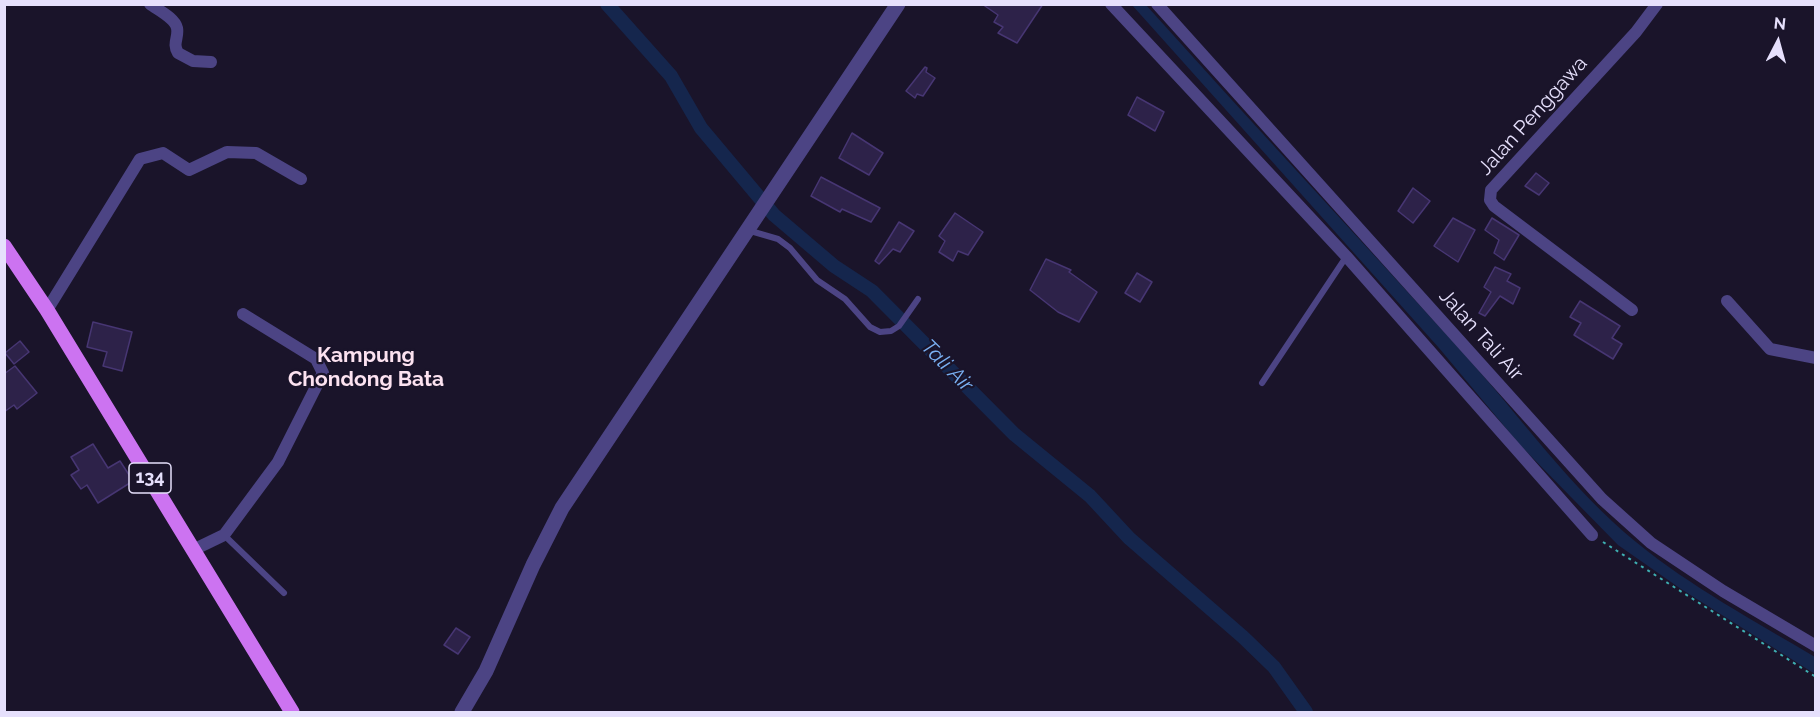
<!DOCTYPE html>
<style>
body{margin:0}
#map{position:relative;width:1820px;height:717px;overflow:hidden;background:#1a142a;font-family:Raleway,sans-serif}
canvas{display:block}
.frame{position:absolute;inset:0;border:6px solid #e6e0fc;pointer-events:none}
.north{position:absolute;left:1748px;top:12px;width:60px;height:60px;-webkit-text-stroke:4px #1a142a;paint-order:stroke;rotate:6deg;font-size:16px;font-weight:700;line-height:24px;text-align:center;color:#e6e0fc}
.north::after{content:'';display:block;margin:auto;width:21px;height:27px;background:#e6e0fc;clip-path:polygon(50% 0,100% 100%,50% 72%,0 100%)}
</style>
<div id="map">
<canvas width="1820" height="717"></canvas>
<div class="frame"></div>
<div class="north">N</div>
</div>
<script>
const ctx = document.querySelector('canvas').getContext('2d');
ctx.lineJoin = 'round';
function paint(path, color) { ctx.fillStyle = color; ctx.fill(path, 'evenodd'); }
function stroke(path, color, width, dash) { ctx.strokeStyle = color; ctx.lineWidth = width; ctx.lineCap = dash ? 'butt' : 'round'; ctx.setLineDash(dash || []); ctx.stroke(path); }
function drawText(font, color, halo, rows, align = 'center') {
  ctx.font = font + ' Raleway,sans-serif'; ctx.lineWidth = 4.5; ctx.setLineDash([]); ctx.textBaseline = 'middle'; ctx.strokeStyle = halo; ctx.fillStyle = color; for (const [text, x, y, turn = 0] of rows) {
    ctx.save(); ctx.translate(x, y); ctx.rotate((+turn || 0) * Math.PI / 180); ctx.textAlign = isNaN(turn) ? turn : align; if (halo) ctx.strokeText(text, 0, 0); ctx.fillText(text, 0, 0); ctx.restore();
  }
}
paint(new Path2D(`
 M1132,5h14c105,117 212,232 318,349 57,63 106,134 172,188 55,45 119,79 179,115v17l-134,-85 -63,-44 -98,-100 -81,-97z`), '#15264d');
stroke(new Path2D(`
 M607,4l64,72 30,52 73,87 60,51 38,25 142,143 76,62 39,42 114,99 31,30 32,45`), '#15264d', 14);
const building = new Path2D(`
 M982,4h61l-26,39 -19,-10 5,-6 -9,-5 4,-7z
 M925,67l2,1 -1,4 9,6 -12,18 -6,-2 -2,4 -9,-7z
 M1137,97l27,15 -9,19 -27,-16z
 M852,133l31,20 -14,22 -30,-17z
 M1536,173l13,10 -10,12 -14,-9z
 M821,177l59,31 -9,14 -29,-13 -2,3 -29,-16z
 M1413,188l17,13 -17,22 -15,-12z
 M955,213l28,19 -15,23 -10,-4 -5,10 -14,-9 6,-11 -6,-5z
 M1453,218l22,12 -17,32 -24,-16z
 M1492,218l27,17 -15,25 -10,-7 5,-13 -14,-10z
 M899,222l15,9 -14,21 -7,-3 -14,15 -4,-3z
 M1046,259l25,11 -2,2 28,20 -18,30 -21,-10 -28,-22z
 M1495,267l16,7 -4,7 13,7 -7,16 -13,-8 -15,20 -6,-3 12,-21 -7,-5z
 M1137,273l15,9 -12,20 -15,-9z
 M1580,301l40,25 -8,12 10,6 -9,15 -39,-24 7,-12 -11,-6z
 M93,322l39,10 -10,39 -19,-5 4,-14 -20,-5z
 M20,341l9,11 -15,12 -9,-11z
 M15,366l22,27 -20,16 -3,-4 -10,7v-38z
 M93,444l15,24 12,-7 13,20 -35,22 -11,-18 -6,4 -10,-14 8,-5 -8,-13z
 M456,628l14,9 -12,17 -14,-9z`);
paint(building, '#2d2249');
stroke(building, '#473673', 1.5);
stroke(new Path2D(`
 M1603,542l213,135`), '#3eafb2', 2, [3, 4.5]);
stroke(new Path2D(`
 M747,230l31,9 12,9 27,32 28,19 25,28 10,5 11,-1 8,-5 19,-27
 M1262,383l84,-126
 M224,535l60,58`), '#4c4484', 6);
stroke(new Path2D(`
 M150,4c8,6 25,14 27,24 2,10 -5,15 1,25l15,8 18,1
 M1111,4l235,252 246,279
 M1157,4l445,495 49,44 72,48 93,55
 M1727,301l43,48 46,9
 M47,310l93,-151 23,-6 26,17 38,-18 29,1 45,26
 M1632,310l-138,-104 -4,-6 1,-10 145,-158 21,-28
 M193,550l31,-15 54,-73 45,-89 -7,-14 -73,-45`), '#4c4484', 12);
stroke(new Path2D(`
 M462,712l24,-41 47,-106 29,-57 336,-504`), '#4c4484', 15);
stroke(new Path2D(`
 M4,246l43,64 245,402`), '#cc73f1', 15);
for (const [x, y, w] of [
 [150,478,42]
]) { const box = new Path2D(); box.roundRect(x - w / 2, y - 15, w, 30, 4.5); ctx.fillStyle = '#1a142a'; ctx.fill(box); stroke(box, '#e6e0fc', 1.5); }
drawText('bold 18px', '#e6e0fc', null, [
 ["134",150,478]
]);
drawText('20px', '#e6e0fc', '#1a142a', [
 ["Jalan Penggawa",1533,116,-48],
 ["Jalan Tali Air",1481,335,48]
]);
drawText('bold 21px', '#fce2f0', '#1a142a', [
 ["Kampung",366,356],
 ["Chondong Bata",366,380]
]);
drawText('italic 21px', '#79aff1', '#1a142a', [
 ["Tali Air",947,366,45]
]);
</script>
